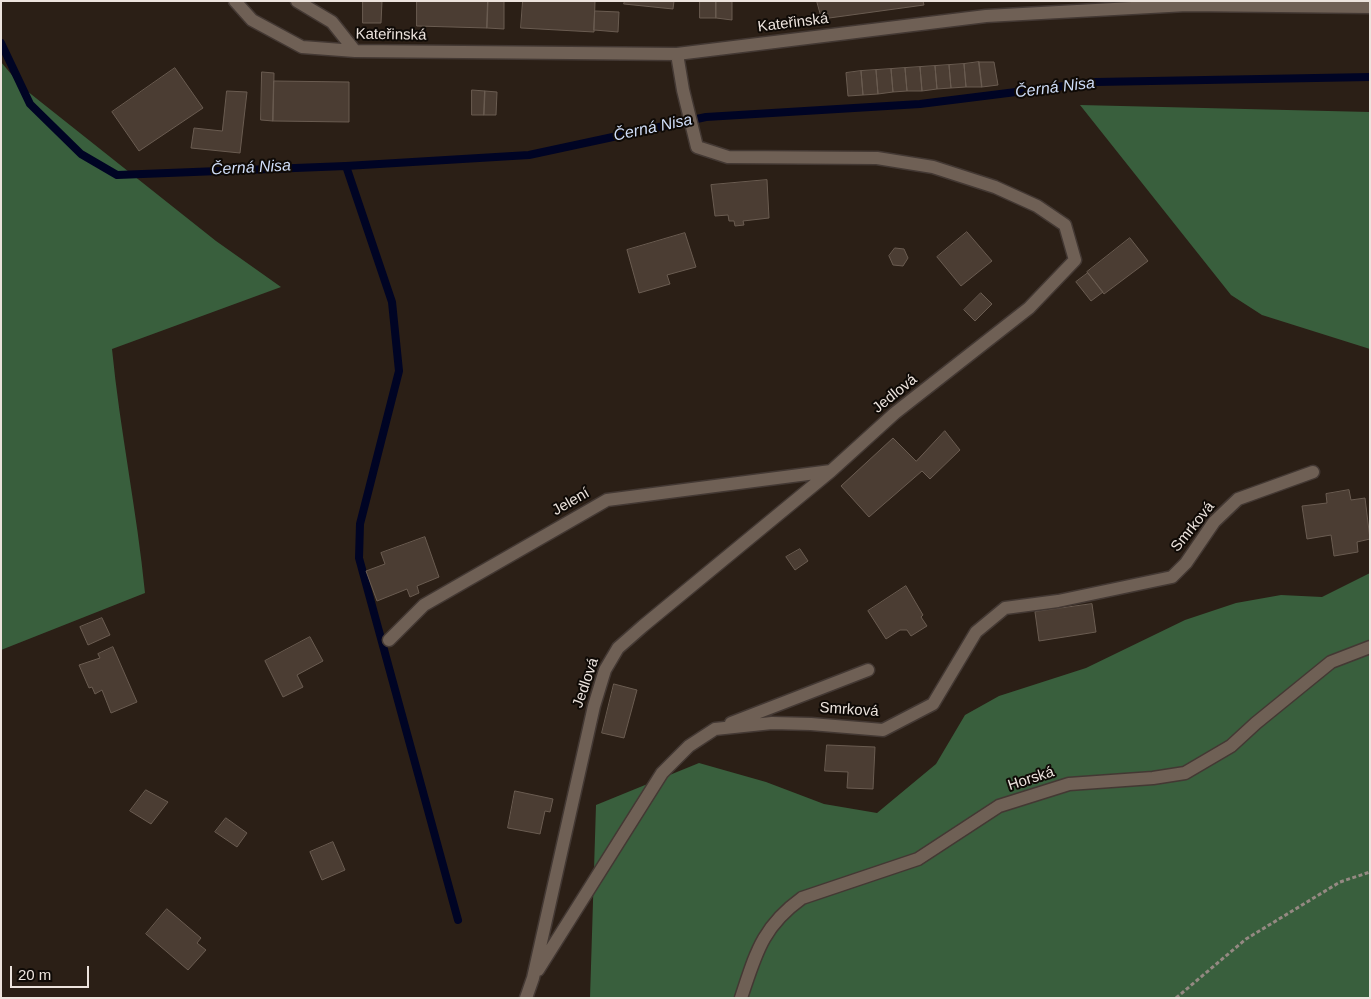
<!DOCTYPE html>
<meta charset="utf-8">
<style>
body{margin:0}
#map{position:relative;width:1371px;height:999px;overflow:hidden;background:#2b1f16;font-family:Arial,sans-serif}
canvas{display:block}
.frame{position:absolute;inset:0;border:2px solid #ece3dd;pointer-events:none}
.scale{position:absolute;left:10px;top:966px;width:79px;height:22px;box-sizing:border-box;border:2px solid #ece3dd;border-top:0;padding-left:6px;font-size:15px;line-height:18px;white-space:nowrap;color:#ece3dd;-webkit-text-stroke:4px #0f0a06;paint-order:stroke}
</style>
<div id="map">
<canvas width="1371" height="999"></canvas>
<div class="frame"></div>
<div class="scale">20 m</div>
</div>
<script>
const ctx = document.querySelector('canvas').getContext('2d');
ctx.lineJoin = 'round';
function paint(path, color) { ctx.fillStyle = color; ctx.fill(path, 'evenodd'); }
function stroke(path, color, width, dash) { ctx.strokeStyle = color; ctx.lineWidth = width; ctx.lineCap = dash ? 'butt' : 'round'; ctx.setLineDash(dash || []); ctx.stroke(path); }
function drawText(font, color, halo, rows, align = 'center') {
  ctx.font = font + ' Arial,sans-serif'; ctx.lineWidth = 4; ctx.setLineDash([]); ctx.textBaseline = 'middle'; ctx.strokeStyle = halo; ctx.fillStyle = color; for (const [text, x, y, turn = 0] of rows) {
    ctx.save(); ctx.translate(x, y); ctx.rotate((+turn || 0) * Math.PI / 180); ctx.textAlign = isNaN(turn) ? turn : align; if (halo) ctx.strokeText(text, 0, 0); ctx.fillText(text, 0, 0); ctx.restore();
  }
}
paint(new Path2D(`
 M1,62l21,25 194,154 65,46 -169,62c8,82 25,162 33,244l-144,57z
 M1080,105l290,7v237l-108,-34 -31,-20z
 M1370,573v425h-780l6,-193 103,-42 67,19 58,22 53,9 59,-49 29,-49 34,-19 87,-28 99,-48 51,-17 45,-8 41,2z`), '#395f3d');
stroke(new Path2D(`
 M1,43l29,61 51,50 36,21 229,-9 183,-11 177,-38 214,-13 176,-22 274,-5
 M346,166l46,136 7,69 -39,153 -1,34 99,362`), '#000424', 8);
const building = new Path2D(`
 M363,1h19l-1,22h-18z
 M417,1h71l-1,27 -70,-2z
 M488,1h16v28l-17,-1z
 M523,1h72l-1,31 -73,-4z
 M625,1h49l-1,8 -49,-5z
 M700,1h16v17h-16z
 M716,1h16v19l-16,-2z
 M817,1h106l1,4 -102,14z
 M595,11l24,1 -1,20 -24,-2z
 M979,62l3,25h-16l-2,-23z
 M979,62h15l4,23 -16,2z
 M964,64l2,23 -15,1 -2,-23z
 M949,65l2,23 -14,1 -2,-23z
 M935,66l2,23 -15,2 -2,-24z
 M920,67l2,24h-15l-2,-23z
 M175,68l28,40 -64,43 -27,-39z
 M905,68l2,23 -14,1 -2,-23z
 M891,69l2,23 -15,2 -2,-24z
 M876,70l2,24 -15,1 -2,-24z
 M861,71l2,24 -15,1 -2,-23z
 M262,72l12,1 -1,48 -12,-1z
 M274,81l75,1v40l-76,-1z
 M472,90l13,1 -1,24h-12z
 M227,91l20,1 -7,61 -49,-5 3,-20 28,3z
 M485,91l12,1 -1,23h-12z
 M767,180l2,38 -26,3 1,4 -9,1 -1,-5h-5l-1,-6 -13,1 -4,-31z
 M967,232l25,29 -31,25 -24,-29z
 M685,233l11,34 -29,8 3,9 -31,9 -12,-43z
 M1130,238l18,23 -44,33 -17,-22z
 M895,248l9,1 4,9 -5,8 -10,-1 -4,-9z
 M1088,273l15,19 -12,9 -15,-19z
 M981,293l11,11 -17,17 -11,-11z
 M945,431l15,19 -30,29 -8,-8 -53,46 -28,-31 52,-48 23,23z
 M1349,490l2,10 14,-2 5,41 -13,3 1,10 -24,4 -3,-21 -24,4 -5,-33 25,-3 -1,-9z
 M425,537l14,40 -22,9 2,7 -9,4 -3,-8 -30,12 -11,-30 19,-7 -4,-11z
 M800,549l8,12 -13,9 -9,-13z
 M906,586l17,29 -2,2 6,9 -16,10 -4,-6h-7l-14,9 -18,-28z
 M1092,604l4,28 -57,9 -4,-29z
 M102,618l8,17 -22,10 -8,-18z
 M310,637l13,24 -26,14 6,12 -20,10 -18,-36z
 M113,647l24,55 -26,11 -9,-23 -7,4 -3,-7 -3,1 -10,-23 21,-7 -2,-4z
 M614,684l23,6 -13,48 -22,-5z
 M827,745l48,2 -2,42 -26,-1 1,-16 -23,-1z
 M146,790l22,12 -17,22 -21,-13z
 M515,791l38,8 -3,13 -5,-1 -5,23 -32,-6z
 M226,818l21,15 -10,14 -22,-15z
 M333,842l12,28 -23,10 -12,-28z
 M167,909l34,29 -4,5 9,7 -18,20 -42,-36z`);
paint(building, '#4b3d33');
stroke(building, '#6a5c51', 1);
const minor = new Path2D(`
 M235,1l17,19 50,27 53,4 322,3 309,-38 201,-11 183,2
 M297,1l35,21 23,29
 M389,640l35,-35 183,-105 224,-29
 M731,723l137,-53
 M538,970l124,-197 27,-27 26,-17 57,-6 39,1 72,6 50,-26 43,-72 29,-24 53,-7 114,-24 14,-14 28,-41 24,-23 75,-27
 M526,998l7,-20 61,-272 11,-36 13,-22 25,-22 188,-155 64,-58 134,-105 46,-48 -10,-35 -28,-19 -42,-19 -62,-20 -56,-9 -149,-1 -31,-10 -14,-57 -6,-36
 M741,998c15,-45 21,-71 61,-100l116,-39 81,-53 70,-22 84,-6 32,-5 46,-27 25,-23 75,-61 39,-15`);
stroke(minor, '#433833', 15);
stroke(new Path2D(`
 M1176,998l70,-59 94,-57 30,-10`), '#948982', 3, [4, 2.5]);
stroke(minor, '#6f6055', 12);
drawText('15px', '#ece3dd', '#0f0a06', [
 ["Kateřinská",793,23,-7],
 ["Kateřinská",391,35,1],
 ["Jedlová",895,394,-39],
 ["Jelení",571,502,-30],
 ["Smrková",1193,527,-51],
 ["Jedlová",586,683,-71],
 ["Smrková",849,710,4],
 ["Horská",1031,779,-18]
]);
drawText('italic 16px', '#cfddf8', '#0f0a06', [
 ["Černá Nisa",1055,88,-7],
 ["Černá Nisa",653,128,-12],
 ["Černá Nisa",251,168,-3]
]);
</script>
